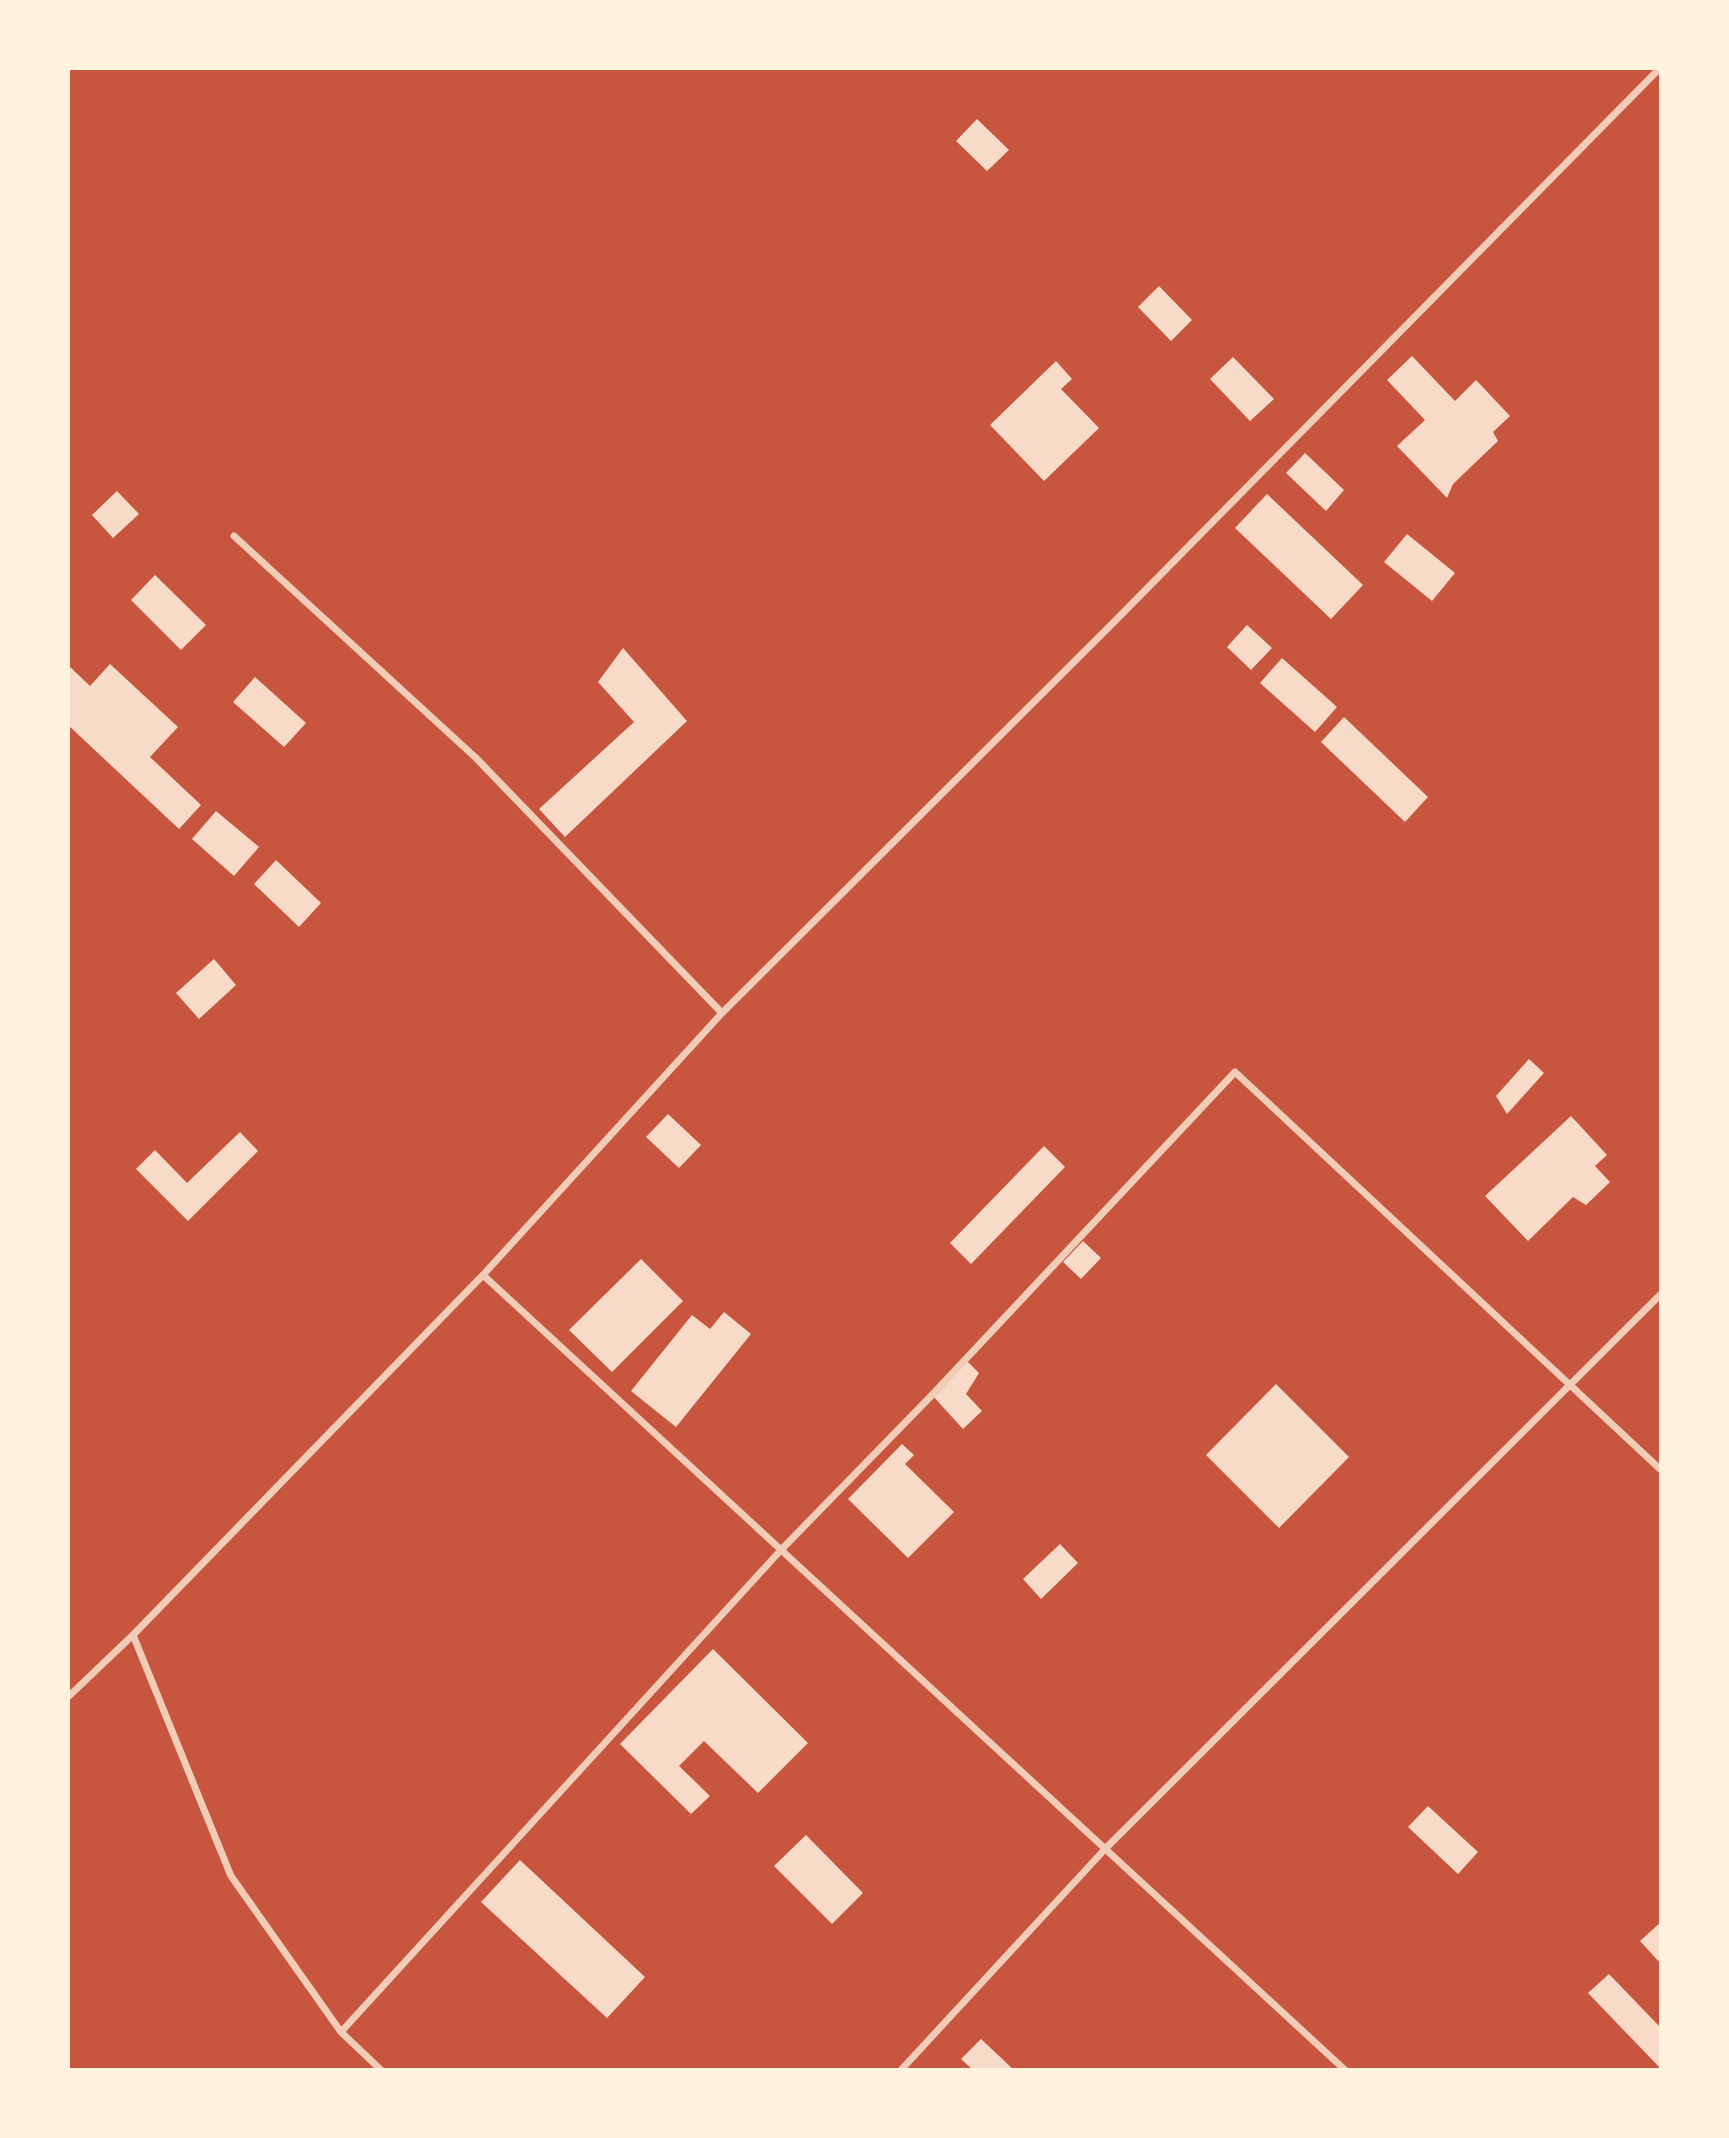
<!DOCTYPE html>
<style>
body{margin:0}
#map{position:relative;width:1729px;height:2138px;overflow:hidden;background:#c8553d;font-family:"IBM Plex Sans",sans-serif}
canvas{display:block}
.frame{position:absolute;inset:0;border:70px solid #fff3e0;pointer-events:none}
</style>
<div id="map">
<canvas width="1729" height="2138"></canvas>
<div class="frame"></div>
</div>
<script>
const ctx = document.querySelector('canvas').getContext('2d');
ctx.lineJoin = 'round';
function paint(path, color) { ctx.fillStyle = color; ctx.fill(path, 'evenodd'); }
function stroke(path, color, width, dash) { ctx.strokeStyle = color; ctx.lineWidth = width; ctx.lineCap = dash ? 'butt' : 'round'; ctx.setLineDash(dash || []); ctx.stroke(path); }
paint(new Path2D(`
 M977,119l32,31 -22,21 -31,-30z
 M1159,286l33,34 -21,21 -33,-34z
 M1412,356l43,45 21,-21 34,36 -17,16 5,9 -45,43 -6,14 -50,-52 28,-26 -38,-40z
 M1233,357l41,42 -24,22 -40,-42z
 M1056,361l16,18 -11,10 38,39 -55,53 -54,-56z
 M1305,453l39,37 -18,21 -40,-38z
 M117,491l22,23 -26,24 -21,-23z
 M1267,494l96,91 -32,34 -96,-91z
 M1407,534l48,39 -23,28 -48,-39z
 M155,575l51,50 -25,25 -50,-50z
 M1247,625l25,23 -21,22 -24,-23z
 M623,648l64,73 -122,116 -26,-28 95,-87 -36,-40z
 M1282,658l55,49 -22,25 -55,-49z
 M110,664l68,63 -28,30 51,48 -22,24 -111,-104v-60l22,21z
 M255,677l51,46 -22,24 -51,-45z
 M1344,717l84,80 -23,25 -84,-80z
 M216,811l43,36 -25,29 -42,-37z
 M276,860l45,43 -22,24 -45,-43z
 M214,959l22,26 -37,34 -23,-26z
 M1529,1059l15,14 -37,41 -11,-18z
 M668,1114l33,31 -22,23 -33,-31z
 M1571,1116l36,39 -12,11 15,16 -24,23 -13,-8 -45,44 -43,-45z
 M240,1132l18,19 -70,70 -52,-52 19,-19 32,33z
 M1044,1146l21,21 -94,97 -21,-21z
 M1083,1241l18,17 -20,21 -18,-17z
 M641,1259l42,42 -71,71 -43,-42z
 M724,1312l27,22 -75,93 -45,-36 61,-76 18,14z
 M967,1361l12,12 -13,21 16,17 -19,18 -31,-34z
 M1276,1384l73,73 -70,71 -73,-73z
 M902,1444l12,11 -9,9 49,48 -46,46 -60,-59z
 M1060,1544l18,19 -37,36 -18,-20z
 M713,1649l95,94 -50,50 -54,-52 -25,25 31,30 -19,18 -71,-70z
 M1428,1806l50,46 -20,22 -50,-47z
 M806,1835l57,58 -31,31 -58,-58z
 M520,1860l125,117 -38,41 -126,-116z
 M1661,1922v42l-21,-23z
 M1609,1974l52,54v41l-73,-76z
 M981,2039l33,31h-41l-12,-11z`), '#f7dbc8');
stroke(new Path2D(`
 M234,536l242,222 246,255
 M483,1275c286,266 576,528 862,795
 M133,1635l98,241 110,156 40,38
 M68,1697l65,-62 350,-360 239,-262 391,-390 547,-555
 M341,2032l439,-481 152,-156 303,-323 426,398
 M901,2070l205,-222 555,-554`), '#f1ccb7', 7);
</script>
